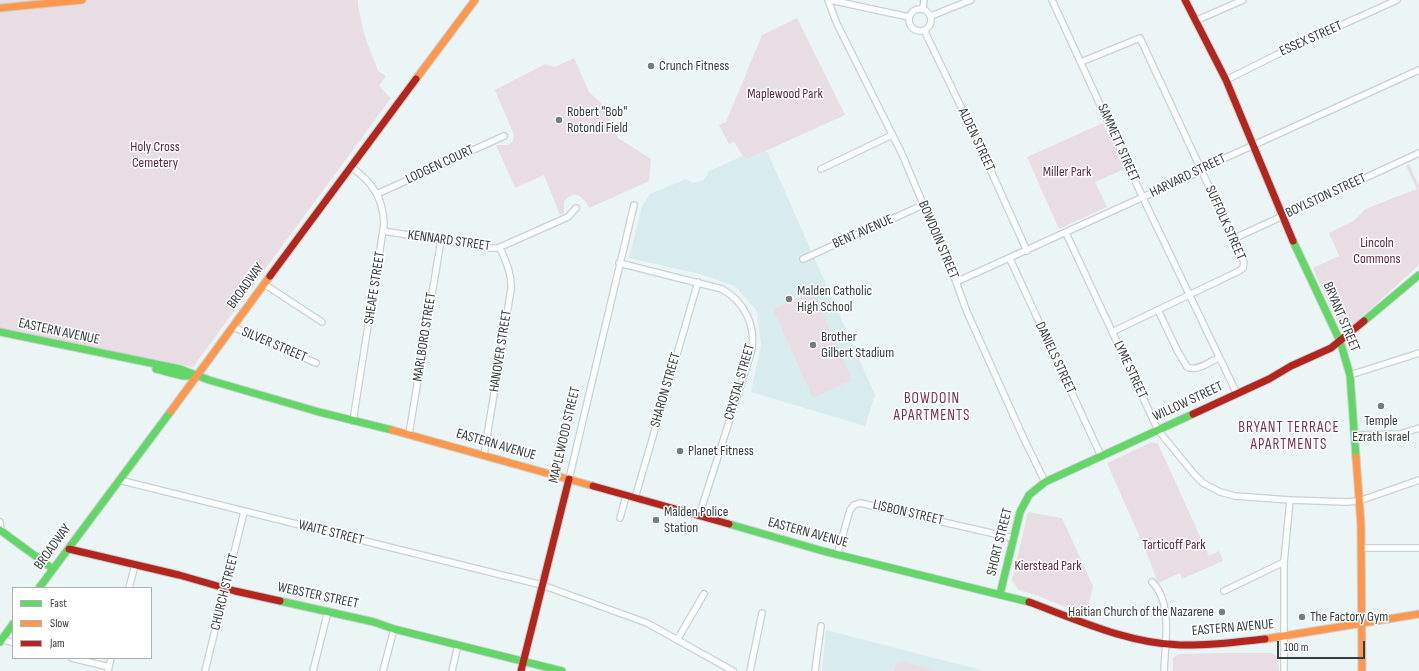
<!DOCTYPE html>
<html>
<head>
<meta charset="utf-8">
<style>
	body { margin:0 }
	#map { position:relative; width:1419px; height:671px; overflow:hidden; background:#ebf5f6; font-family:"Sofia Sans Condensed",sans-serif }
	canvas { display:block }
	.legend { position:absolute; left:12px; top:587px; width:140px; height:72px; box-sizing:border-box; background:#fff; border:1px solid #afb1b1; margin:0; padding:5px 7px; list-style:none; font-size:12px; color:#363d3d }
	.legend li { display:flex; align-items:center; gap:8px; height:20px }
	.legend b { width:20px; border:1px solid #afb1b1 }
	.scale { position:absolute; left:1277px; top:641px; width:88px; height:18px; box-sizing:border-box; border:2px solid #363d3d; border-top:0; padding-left:5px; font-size:12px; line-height:14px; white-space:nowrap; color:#363d3d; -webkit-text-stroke:3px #fff; paint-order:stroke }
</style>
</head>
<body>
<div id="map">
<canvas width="1419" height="671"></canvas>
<ul class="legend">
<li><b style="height:5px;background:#63d668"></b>Fast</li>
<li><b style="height:5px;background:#ff974d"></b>Slow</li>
<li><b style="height:5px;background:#b3261e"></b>Jam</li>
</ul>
<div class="scale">100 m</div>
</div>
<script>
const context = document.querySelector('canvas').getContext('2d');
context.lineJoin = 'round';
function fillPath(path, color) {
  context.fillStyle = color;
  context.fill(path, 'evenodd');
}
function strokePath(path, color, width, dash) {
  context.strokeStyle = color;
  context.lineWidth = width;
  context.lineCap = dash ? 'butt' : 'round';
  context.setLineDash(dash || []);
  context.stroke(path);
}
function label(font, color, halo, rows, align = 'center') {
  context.font = font + ' "Sofia Sans Condensed",sans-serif';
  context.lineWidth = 3;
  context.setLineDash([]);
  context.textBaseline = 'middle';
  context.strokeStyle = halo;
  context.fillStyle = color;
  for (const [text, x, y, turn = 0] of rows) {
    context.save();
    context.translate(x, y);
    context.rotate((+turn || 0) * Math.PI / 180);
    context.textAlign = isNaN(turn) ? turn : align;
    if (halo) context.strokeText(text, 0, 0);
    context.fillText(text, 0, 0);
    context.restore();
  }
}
const built = new Path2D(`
	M767,151L875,395L865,426L751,392L761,345L757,311L735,286L700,274L629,258L642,206L650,194L686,179L693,183L704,180L709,171L743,156L748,159Z
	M826,630L985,671H822Z`);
const green = new Path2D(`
	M0,0H358V5L364,34L378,71L386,76L379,86L391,98L193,367L0,328Z
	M797,18L845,115L748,159L743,156L734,142L729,144L719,125L726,122L762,35Z
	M574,58L589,92L604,106L618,138L651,159L649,181L589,208C584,197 573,188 564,202V213L560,215L544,175L515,188L496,145H508L513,141L514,135L495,90L545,64L555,67Z
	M1103,123L1125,169L1095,182L1107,207L1059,229L1027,157Z
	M1409,164L1419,186V265L1355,323C1348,326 1341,325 1336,319L1313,268L1339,256L1329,233L1355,220L1365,209L1417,189L1406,166Z
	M813,292L852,380L813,398L773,309Z
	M1152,442L1158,444L1209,556L1219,551L1223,561L1182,579L1180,573L1158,583L1146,551L1107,463Z
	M1028,512L1062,518L1093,586L1086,615L1033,594L1019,590L1012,580Z
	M1225,653H1272L1278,657L1279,671H1173V658L1178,654Z
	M902,661L937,671H894L896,664Z`);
const street = new Path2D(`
	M828,0L837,24L902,154L956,282L967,312L1024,439L1045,482
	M830,0L909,17
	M1052,0L1143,198L1237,394
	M909 20a11 11 0 1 1 22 0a11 11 0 1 1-22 0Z
	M923,9L924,0
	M931,16L971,0
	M1195,21L1243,0
	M924,30L977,140L1027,251
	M1081,62L1140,38L1244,262L1243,268L1239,271L1112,332
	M1226,80L1288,49L1397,0
	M351,167C372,182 383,197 384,224L353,421
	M821,169L892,135
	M377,194L504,136
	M383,231L490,248H498L568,217L576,208
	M1066,233L1158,430L1194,474L1203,483L1220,492L1235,496L1290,500L1347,502L1359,501L1419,480
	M1233,239L1419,153
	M803,259L923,205
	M1010,259L1101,456
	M619,263L722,289C745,302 757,327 751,353L699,516
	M956,282L1196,173L1201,169L1419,70
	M264,284L322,322
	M1158,310L1177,350L1187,367C1196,372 1210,362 1218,358
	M233,327L316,363
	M1350,375L1419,353
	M409,434L441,240
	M1355,435L1400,434L1419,428
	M484,455L511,289C512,274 506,262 500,248
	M569,479L634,205
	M119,480L542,585L647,623L733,671
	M635,498L698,282
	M620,518L626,496
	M0,522L1,530
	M1362,548H1419
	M837,555L850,510L854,505L860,503L1013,538
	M1152,582C1173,602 1165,645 1164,671
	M129,588L135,565
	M1224,591L1284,562
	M2,639L13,643
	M677,640L704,594
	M72,658L109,667
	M108,671L111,658
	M205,671L244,512
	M313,671L328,611
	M383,671L394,629
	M452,671L458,645
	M750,671L762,613
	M815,671L821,626
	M1284,671V562L1290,500`);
const fast = new Path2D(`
	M1293,241L1340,341L1350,375L1356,457
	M1364,321L1419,275
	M0,332L180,369L209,380L319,412L392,430
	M156,369L183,376H194
	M729,524L823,551L1029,602
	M0,530L53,569
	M39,588L171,411
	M1000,594L1020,512L1029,495L1045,482L1193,414
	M280,601L374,622L394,629L562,671
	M0,642L13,624`);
const slow = new Path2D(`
	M0,8L82,0
	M416,79L475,0
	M171,411L270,276
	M392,430L593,486
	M1356,457L1361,525L1362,671
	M1265,639L1419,614`);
const jam = new Path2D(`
	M1185,0L1226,80L1293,241
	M270,276L416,79
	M1193,414L1269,379L1291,366L1331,348L1364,321
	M593,486L729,524
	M69,549L179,575L235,591L280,601
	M1029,602C1078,620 1127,643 1180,645C1209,646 1236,642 1265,639
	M521,671L569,479`);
const markers = [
	[651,66,4,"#757d7e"],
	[559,120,4,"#757d7e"],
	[789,299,4,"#757d7e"],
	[813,345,4,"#757d7e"],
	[1381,406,4,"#757d7e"],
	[680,451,4,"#757d7e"],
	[656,520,4,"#757d7e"],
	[1222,612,4,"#757d7e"],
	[1302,617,4,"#757d7e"]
];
const streetNames = [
	["ESSEX STREET",1311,39,-24],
	["ALDEN STREET",976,140,65],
	["SAMMETT STREET",1118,143,66],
	["LODGEN COURT",440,165,-25],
	["HARVARD STREET",1188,176,-26],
	["BOYLSTON STREET",1326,196,-25],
	["SUFFOLK STREET",1225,223,66],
	["BENT AVENUE",863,232,-24],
	["BOWDOIN STREET",938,240,67],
	["KENNARD STREET",449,241,8],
	["BROADWAY",246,286,-54],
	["SHEAFE STREET",375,288,-81],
	["BRYANT STREET",1341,317,67],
	["EASTERN AVENUE",59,332,12],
	["MARLBORO STREET",425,337,-81],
	["SILVER STREET",274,345,23],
	["HANOVER STREET",501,351,-81],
	["DANIELS STREET",1055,358,65],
	["LYME STREET",1130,370,65],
	["CRYSTAL STREET",740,382,-74],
	["SHARON STREET",666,390,-74],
	["WILLOW STREET",1188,402,-25],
	["MAPLEWOOD STREET",565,435,-77],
	["EASTERN AVENUE",496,445,16],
	["LISBON STREET",908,513,13],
	["WAITE STREET",331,533,14],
	["EASTERN AVENUE",808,533,15],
	["SHORT STREET",1000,542,-76],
	["BROADWAY",53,547,-54],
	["CHURCH STREET",225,592,-76],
	["WEBSTER STREET",318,596,12],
	["EASTERN AVENUE",1233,628,-5]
];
const poiNames = [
	["Crunch Fitness",659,66],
	["Robert \"Bob\"",567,112],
	["Rotondi Field",567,128],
	["Malden Catholic",797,291],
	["High School",797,307],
	["Brother",821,337],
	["Gilbert Stadium",821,353],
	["Temple",1381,421,"center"],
	["Ezrath Israel",1381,437,"center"],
	["Planet Fitness",688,451],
	["Malden Police",664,512],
	["Station",664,528],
	["Haitian Church of the Nazarene",1214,612,"right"],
	["The Factory Gym",1310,617]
];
const parkNames = [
	["Maplewood Park",785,94],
	["Holy Cross",155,147],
	["Cemetery",155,163],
	["Miller Park",1067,172],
	["Lincoln",1377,243],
	["Commons",1377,259],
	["Tarticoff Park",1174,545],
	["Kierstead Park",1048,566]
];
const neighbourhoodNames = [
	["BOWDOIN",932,399],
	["APARTMENTS",932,416],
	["BRYANT TERRACE",1289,428],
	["APARTMENTS",1289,445]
];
fillPath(built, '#d8eced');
fillPath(green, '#e8dde2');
strokePath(street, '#c9d1d2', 8);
strokePath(fast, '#c9d1d2', 9);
strokePath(slow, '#c9d1d2', 9);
strokePath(jam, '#c9d1d2', 9);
strokePath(street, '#fcfefe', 5.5);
strokePath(fast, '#63d668', 7);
strokePath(slow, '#ff974d', 7);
strokePath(jam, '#b3261e', 7);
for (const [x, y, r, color] of markers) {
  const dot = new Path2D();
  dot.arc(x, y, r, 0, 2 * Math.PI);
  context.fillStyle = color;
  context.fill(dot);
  strokePath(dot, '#fff', 1.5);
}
label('14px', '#363d3d', '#fff', streetNames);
label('14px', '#363d3d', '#fff', poiNames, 'left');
label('14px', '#5e293d', '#fff', parkNames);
context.letterSpacing = '1px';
label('15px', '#76324c', '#fff', neighbourhoodNames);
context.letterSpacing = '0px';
</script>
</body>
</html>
